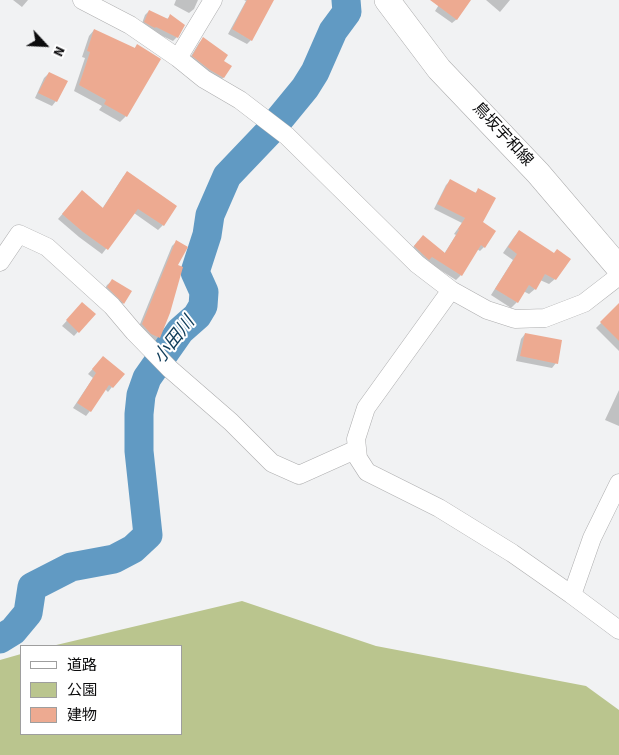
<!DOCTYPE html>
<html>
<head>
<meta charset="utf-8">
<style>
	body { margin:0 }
	#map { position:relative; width:619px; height:755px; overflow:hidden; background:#f1f2f3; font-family:"Source Sans 3","Noto Sans JP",sans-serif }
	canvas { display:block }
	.legend { position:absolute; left:20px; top:645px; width:162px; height:90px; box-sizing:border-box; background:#fff; border:1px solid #9e9e9e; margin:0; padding:6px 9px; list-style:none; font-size:15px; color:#0c0c0d }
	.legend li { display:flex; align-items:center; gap:10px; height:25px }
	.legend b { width:25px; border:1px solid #9e9e9e }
	.north { position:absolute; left:20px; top:20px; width:50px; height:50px; -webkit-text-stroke:4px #fff; paint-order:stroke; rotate:115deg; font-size:14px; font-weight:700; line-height:20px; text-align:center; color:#0c0c0d }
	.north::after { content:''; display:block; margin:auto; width:18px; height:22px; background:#0c0c0d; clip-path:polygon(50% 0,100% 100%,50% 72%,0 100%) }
</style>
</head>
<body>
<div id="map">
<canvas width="619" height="755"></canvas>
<ul class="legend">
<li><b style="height:6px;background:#fff"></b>道路</li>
<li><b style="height:14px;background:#bac58e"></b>公園</li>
<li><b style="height:14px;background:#edaa91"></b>建物</li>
</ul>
<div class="north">N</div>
</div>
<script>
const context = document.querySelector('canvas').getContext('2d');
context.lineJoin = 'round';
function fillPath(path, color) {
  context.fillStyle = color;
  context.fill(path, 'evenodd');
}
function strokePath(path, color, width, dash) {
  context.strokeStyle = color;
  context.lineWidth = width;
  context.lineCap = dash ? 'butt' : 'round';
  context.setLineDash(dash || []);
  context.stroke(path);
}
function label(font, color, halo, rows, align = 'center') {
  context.font = font + ' "Source Sans 3","Noto Sans JP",sans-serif';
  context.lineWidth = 4;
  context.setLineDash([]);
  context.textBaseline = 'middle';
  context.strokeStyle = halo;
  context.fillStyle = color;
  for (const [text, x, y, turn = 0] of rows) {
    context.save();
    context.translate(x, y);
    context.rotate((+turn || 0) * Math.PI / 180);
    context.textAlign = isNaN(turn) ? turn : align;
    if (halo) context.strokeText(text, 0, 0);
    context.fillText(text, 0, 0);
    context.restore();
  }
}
const green = new Path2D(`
	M242,601L376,646L586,686L619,710V755H0V660L21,654V734H181V646H52Z`);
const shadow = new Path2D(`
	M13,0H28L22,7Z
	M176,0H198L194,9L189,13L174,5Z
	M244,0H273L251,40L247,44L228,34L246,1Z
	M442,0H469L457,19L452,23L435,11Z
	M486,0H510L500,12Z
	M149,11L167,19L170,16L184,25L177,37L173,41L141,26L145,15Z
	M94,30L134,49L137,45L126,116L120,122L99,110L102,106L74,91L85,58L82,57L89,36Z
	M203,39L222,61L230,66L223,78L219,82L188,61L199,43Z
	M49,73L56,101L52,106L35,98L44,78Z
	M127,172L175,206L163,225L158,230L134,213L102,254L79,237L58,219L78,196L102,209L123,177Z
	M450,181L475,193L478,190L484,247L480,251L477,249L461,275L456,280L410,251L418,241L444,254L456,235L454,234L462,223L434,209L446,185Z
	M519,231L555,279L549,284L540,280L535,289L529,294L523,291L517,302L511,308L491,295L513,260L503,253L514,237Z
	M176,242V266L159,337L155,342L138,329L172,246Z
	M112,281L130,291L123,303L119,308L103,292L107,285Z
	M82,304L94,314L74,336L62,326Z
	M619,305V351L596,328Z
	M525,334L556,363L552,368L516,361L521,339Z
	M99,362L112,387L108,392L105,389L90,411L86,416L73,408L93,378L88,374Z
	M619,390V426L605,420Z`);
const river = new Path2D(`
	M0,639L13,631L28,613L32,587L71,567L114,559L133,549L148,535L139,451V414L141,395L147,378L180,331L197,316L203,306L204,292L195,272L207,235L210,215L227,176L268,133L305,88L315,72L333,31L347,12L346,0`);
const building = new Path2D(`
	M247,0H274L252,41L232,29Z
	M430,0H471L457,20Z
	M149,10L168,19L170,14L185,25L178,38L156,27L155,28L151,26L144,22Z
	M94,29L135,48L137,44L161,59L127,117L104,104L106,100L79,85L90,52L87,51Z
	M203,37L228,55L224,61L232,66L224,78L210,70L192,56Z
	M49,72L68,81L57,102L38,93Z
	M127,171L177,206L164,226L138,209L108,250L83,232L62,214L82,190L103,208Z
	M450,179L476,193L478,188L496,198L483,222L496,231L485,248L481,245L462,276L432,257L429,260L414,246L423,235L445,253L459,230L458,229L465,218L437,204Z
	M519,230L554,253L557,249L571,259L556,280L545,274L536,290L529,285L518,303L495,289L517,254L508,247Z
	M176,240L188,247L178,265L183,267L170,313L160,338L151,334L142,324Z
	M112,279L132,291L124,304L107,287Z
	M82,302L96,314L79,333L66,320Z
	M619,303V341L600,322Z
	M525,333L562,340L558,364L520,356Z
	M103,356L125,374L113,388L109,385L91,412L77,403L96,373L92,369Z`);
const minor = new Path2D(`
	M82,0L130,25L178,58L204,79L240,100L287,136L417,264L451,290L487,310L515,319L545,318L584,303L619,276
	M178,58L213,0
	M0,262L19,234L47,247L112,306L134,332L170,369L231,422L272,463L299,475L357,449
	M451,290L366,408L356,439L358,458L367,472L439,508L512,553L572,595L619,630
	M572,595L592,538L619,483`);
const secondary = new Path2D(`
	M387,0L439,69L538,173L619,268`);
const streetNames = [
	["鳥坂宇和線",502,135,47]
];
const waterNames = [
	["小田川",175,341,-52]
];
fillPath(green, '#bac58e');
fillPath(shadow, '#0003');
strokePath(river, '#619ac3', 29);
fillPath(building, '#edaa91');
strokePath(minor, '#adadae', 19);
strokePath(secondary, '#adadae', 26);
strokePath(minor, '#fff', 18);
strokePath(secondary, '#fff', 25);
label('16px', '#0c0c0d', '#fff', streetNames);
label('italic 18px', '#0e3b58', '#fff', waterNames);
</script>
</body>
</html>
